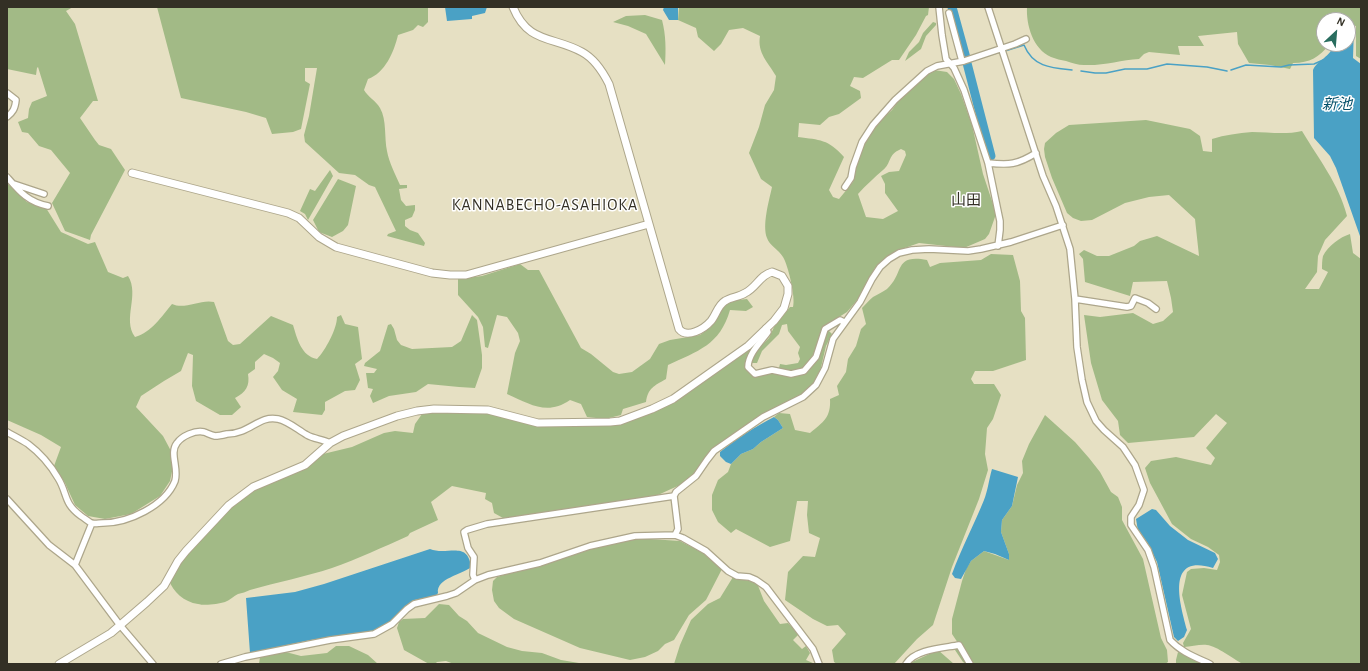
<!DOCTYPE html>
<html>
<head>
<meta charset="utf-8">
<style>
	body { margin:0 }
	#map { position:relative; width:1368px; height:671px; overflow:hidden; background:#e6e0c3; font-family:"Alegreya Sans",sans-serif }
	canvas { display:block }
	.frame { position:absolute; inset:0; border:8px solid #333025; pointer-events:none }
	.north { position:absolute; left:1316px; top:12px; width:40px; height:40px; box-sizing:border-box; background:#fff; border:1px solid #adaca8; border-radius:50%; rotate:26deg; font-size:11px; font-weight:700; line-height:16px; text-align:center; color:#333025 }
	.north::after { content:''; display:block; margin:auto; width:14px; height:18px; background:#296d5f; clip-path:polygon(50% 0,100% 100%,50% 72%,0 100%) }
</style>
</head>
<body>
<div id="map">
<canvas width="1368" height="671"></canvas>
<div class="frame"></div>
<div class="north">N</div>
</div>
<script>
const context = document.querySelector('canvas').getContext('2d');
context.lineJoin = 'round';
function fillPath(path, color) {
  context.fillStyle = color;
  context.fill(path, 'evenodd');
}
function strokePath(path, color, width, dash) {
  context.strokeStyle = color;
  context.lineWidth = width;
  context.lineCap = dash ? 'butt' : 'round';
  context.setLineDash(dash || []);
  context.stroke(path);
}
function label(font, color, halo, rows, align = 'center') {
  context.font = font + ' "Alegreya Sans","Noto Sans JP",sans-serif';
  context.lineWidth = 3;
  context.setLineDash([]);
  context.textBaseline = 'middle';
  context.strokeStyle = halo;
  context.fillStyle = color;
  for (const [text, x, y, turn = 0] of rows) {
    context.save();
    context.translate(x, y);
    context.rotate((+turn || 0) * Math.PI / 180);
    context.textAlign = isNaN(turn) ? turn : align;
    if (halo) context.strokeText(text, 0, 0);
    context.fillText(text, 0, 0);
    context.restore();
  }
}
const green = new Path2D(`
	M7,7H73L66,11L75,24L98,101H93L80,118L95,140L99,145L111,149L125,170L91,235L90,240L65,231L52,203L70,173L51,150L39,146L28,133L22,132L18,122L28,118L29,109L32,102L47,96L38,67L37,68L36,75L7,69Z
	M157,7H428V22L423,27L418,25L413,30L398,35C394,52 385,73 368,79L364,90C368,97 376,101 380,108C387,120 384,138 387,151C389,162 395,174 400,185H407V188L399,189L401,200L406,206L415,205V210L412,217L405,220V226L410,230L418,233L425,243L424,246L387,236L388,234L396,231L375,187L369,185L355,175L339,173L305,142L304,135L309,116L317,68H305V81L310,84L301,129L293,132L272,134L266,118L246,112L181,98Z
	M679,7H929L928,15L926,16L916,35L899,60H892L863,78L854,77L850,86L860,91L861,98L839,114L829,117L820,125L799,123L798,137C820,140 828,139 844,157L829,190L833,197L839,199L853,182L856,165L862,143L873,127L892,110L899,100L923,77L934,70L947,72L954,79L961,94L972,125L983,174L995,210V217L989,234L985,239L964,248L919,243L896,251L883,260L875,268L858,299L847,312L823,327C817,342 813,371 791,371C787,371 783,369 779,368L780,364L786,365L798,363L800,359L798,353L800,347L788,331L787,324L782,325L779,334L762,351L757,363H752V358L757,350L769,338L774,327L790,307H793C796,298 788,265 783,257C779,250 769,245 767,238C762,225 769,201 772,187L761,179L749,153L759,127L765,105L774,90L776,76C768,62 757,53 760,36L743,28L729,30L721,44L714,51L698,37L696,28L678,20ZM901,149L905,151L906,155L899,171L889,172L881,176L885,184V193L898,211L883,219L866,217L858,194C866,185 874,178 883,170C892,163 887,155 901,149Z
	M1027,7H1361V59L1356,56V26L1348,25V20H1324V44H1330C1319,57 1310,63 1293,63L1290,69L1270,65L1249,63L1238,44L1237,32L1198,36L1204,46H1178L1180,55L1149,52L1144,54L1139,59C1121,60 1103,66 1084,65C1078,65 1072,63 1066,61C1061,60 1056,59 1051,57C1033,49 1026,25 1027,7Z
	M645,15L662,20C666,35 666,50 665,65L646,34L628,26L613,22L626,16Z
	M933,22L936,23V25L926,36L921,49L905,61L909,52L919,42L923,33Z
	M1146,120L1190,129L1200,136L1203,151L1212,152V139C1225,135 1238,133 1252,132C1268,132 1285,135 1302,131C1318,158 1339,184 1347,216L1325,240L1318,256L1317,272L1305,289H1319L1328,272L1322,269C1322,265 1322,260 1323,256C1328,246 1340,237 1350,234L1353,253L1361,259V664H1243C1233,659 1217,646 1207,645C1200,644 1191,647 1184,647L1183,643L1191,629L1182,595L1187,572L1191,569L1204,568L1217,570L1220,562L1219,555L1208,547L1191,539L1172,524L1150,483L1145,468L1151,461L1176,457L1211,465L1215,458L1206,448L1227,423L1216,414L1194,437L1128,443L1120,435L1118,421L1102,400L1091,363L1084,315L1100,317L1133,313L1153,324L1163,321L1173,312L1171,298L1167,281L1133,282L1130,296L1085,282L1083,259L1079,254L1084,250L1097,256H1109L1134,246L1140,241L1157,236L1199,256L1195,219L1169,195L1149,197L1125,203L1092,220L1081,221L1073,218L1067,213L1052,178L1045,157L1044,149L1045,143L1056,133L1069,125Z
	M330,170L333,176L308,220L305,214L300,211L310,189L315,191Z
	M338,179L356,186L348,225L343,231L332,237L319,232L313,220Z
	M7,183L27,202L46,208L61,232L88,244L95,242L108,272L123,278L128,276C140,295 122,319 135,337C152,332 161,317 172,304C185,310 200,299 214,302L228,341L233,345L240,344L271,316L293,325C297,338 301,356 317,359C325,351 337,329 337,317L341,315L345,324L358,327L362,359L355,364L360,380L355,390L345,391L325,402V410L322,415L293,412L297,399L282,390L273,377L278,371L280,363L273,358L264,354L255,362V369L248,374C250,386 246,392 235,398L241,407L232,415H220L196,401L192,386L193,355L188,353L181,371L164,381L141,396L136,407L163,436L171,451L174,462L170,481L160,496L131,514L105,519L88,516L75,505L65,483L54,466L61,447L41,435L7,420Z
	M991,254L1013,255L1020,281L1021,311L1025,318L1026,360L993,371H975L971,379L974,384H994L1001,395L993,419L987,428L985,454L988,470L979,499L952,567L933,625L917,639L894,664H837L834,662L832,650L846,634L838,625L827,626L813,619L785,600L788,572L803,556L815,557L820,538L809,533L807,515L808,501H797L790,541L770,547L736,529L731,533L718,522L712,510V495L718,480L728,472L731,464L741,454L753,449L761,442L783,428L778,420L774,417L779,413L790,414L795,430L810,433C823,422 831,418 830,399L839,395L837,386L846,372L848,359L856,346L861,329L866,324L862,308C866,304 869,300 873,297C878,294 883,292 887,289C905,273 893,254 927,260L930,267L940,263L981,260Z
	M520,264L528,270H539L581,348L591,354L613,372L619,374L632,372L650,359L659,344L670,340L700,335L711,327L717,311L728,301L747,299L753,307L746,311L730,310C720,345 698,351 668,365L666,379C654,386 648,388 646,402L623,409L621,415L605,419L587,417L581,404L570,400C547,416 530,404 507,394L515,353L520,341L518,333L507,317L497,315L488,348L485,347L483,327L478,317L458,295V279L482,276Z
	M472,315L477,320L482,355V368L475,388L459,387L428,384L416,392L389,396L373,403L370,396L373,389L368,388L366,373H374L377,369L364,366L365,363L380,351L388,325L391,324L394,329L397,340L401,345L412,349L452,347L461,341Z
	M828,330L832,334L826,346L819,376L807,392L714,448L693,475L685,483L671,489L658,495L573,510L503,518L494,513L492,503L485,499L486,493L452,486L431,502L438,520L410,533L408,536C383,547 358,559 332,568C305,577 277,582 250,590C246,592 242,593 238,594C234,596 230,600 225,602C218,604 205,606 198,604C184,602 173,592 169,580L187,551L229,508L257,489L323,454L352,447L384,433L395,431L413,433L415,424L422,414L446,411H488L537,424L610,423L647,413L748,349H751C748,356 744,363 747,371C755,376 763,371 771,372C774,372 777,374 781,374C793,374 813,368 819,357C824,348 821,337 828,330Z
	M1045,415L1075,442L1089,458L1100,472L1111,492L1118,497L1122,507V520L1143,559L1161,638L1167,650L1168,662L1165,664H966L963,662L955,650L958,643L952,634V619L962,581L966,569L971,561L984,551L1009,560V554L1001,532L1002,520L1012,506L1017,485L1023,473L1022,461L1029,444Z
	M635,538L680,541L703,553L722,569L706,600L689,615L674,640L665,644L658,651L645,657L630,660L580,648L514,619L499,608L494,601L492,590L493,581L497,577L592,548Z
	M733,577L757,583L764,601L780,624L788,623L799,634L793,640L802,649L806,646L810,653L806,660L815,664H674L680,645L691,620L708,604L720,598Z
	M439,604L449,605L459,616L467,621L478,633L507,647L522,651L542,653L561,660L585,664H454L446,661L437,662L435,664H429L404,650L397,628L399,622L403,619L425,618Z
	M336,646H349L368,655L378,664H259L260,657L282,651L301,656L327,653Z
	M938,650L954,664H910V663Z
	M1178,652L1206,664H1176V660Z`);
const water = new Path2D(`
	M445,7H487L485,13L472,16V19L447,21Z
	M664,7H678V20H669L663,10Z
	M1348,27H1354L1353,58L1361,64V239L1336,168L1330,156L1314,138L1313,70C1318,59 1330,58 1334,44H1348Z
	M774,417L778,420L783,428L761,442L753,449L741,454L731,464L726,462L720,456V452C737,438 755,427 774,417Z
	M992,469L1018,477L1012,506L1002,520L1001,532L1009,554V560L995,554L984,551L971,561L961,579L955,578L952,574C961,549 974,525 984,500C988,490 989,479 992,469Z
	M1152,509L1156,510L1170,526L1188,540L1215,553L1218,559L1213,568C1165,553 1180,604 1187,630L1184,637L1178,641L1174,637L1157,562L1147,542L1138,531L1136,519Z
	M430,549C447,556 468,540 471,567C462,575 436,578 438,593L436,596L415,600L401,611L392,621L375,631L311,640L250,653L246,598L295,592L324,584Z`);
const stream = new Path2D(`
	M1005,51L1024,45C1033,67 1051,68 1072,70
	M977,59L1000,52
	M1231,70L1246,65L1281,67L1289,65L1314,64L1323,60
	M1081,71L1095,73H1106L1125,69H1147L1167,64L1207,67L1227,71`);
const river = new Path2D(`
	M952,7L966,58
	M967,63L991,156`);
const minor = new Path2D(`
	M939,7L942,35L946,59L954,68L964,90L988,163L1000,221V230L998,246
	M988,7L1043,176L1056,206L1070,249L1075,299L1077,347L1082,380L1087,402L1096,421L1104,430L1123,447L1135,465L1144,490L1139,505L1131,517V525L1148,550L1154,567L1170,640C1181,652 1195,657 1210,664
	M949,13L962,61
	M7,93L16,100C15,109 13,112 7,117
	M988,163C1009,165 1017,165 1036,153
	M7,177C20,192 28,202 48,206
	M14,184L44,194
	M845,187L851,178L853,167L862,142L873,125L895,100L927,71L937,66L964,61L1015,44L1026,39
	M1075,299L1127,307L1131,306L1135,298L1148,303L1156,309
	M766,328L768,332C761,342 748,354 748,367L755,374L772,370L791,374L804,371L816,357L825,329L840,320L844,322
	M7,432C14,436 22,440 28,444C40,453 51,466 58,478C68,494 63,503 81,516C84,518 88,521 91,523C94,524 99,523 103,523C128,523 165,506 175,481C179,468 169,453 177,443C182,436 195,430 204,432C207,433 211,435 215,436C219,436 223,435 227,434C232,434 237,433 242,431C255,426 263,416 278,419C288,421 298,430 307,435C314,439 322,439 330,443
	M7,499L49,545L75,565L119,624L153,664
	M675,535L678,529L674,496L676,492L696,476L707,460L714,451L763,417L803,397L816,385L825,368L833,339L860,302L872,279L880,267L889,259L899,253L912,250L929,249L968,251L981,249L1011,242L1063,225
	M75,565L92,523
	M475,580L473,575L474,557L468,548L464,532L467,530L487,524L674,496
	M221,664L245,657L330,640L374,634L392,624L407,609L414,604L447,596L456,593L475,580L488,575L540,563L590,546L635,536L675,535L683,538L706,551L728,571L737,576L749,577L756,580L766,587L813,649L819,664
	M906,664C915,649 944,648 959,645L970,664`);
const tertiary = new Path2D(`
	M132,173L288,213L299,218L319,237L336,247L432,273L450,275H466L649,224
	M59,664L111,633L147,602L164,586L178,561L186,551L229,505L253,487L305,465L330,443L343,436L397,416L417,411L434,409L488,410L538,423L610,422L620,421L652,409L673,399L748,346L774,321L784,308L788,294V286L782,276L772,272C760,275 756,288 745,293C739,297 731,297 725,301C718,305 716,315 711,321C704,329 687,339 679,329L609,84C603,72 595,59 582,52C553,36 528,44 513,7`);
const waterNames = [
	["新池",1337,104]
];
const neighbourhoodNames = [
	["山田",966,200]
];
const quarterNames = [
	["KANNABECHO-ASAHIOKA",545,205]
];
fillPath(green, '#a2ba86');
fillPath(water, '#4aa1c5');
strokePath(stream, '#4aa1c5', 1.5);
strokePath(river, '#4aa1c5', 9);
strokePath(minor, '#ada68b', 8);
strokePath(tertiary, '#ada68b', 9);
strokePath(minor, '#fff', 5.5);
strokePath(tertiary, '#fff', 7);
label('italic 15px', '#06516a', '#fff', waterNames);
label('15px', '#333025', '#fff', neighbourhoodNames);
context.letterSpacing = '1px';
label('16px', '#333025', '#fff', quarterNames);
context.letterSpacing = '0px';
</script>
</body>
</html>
